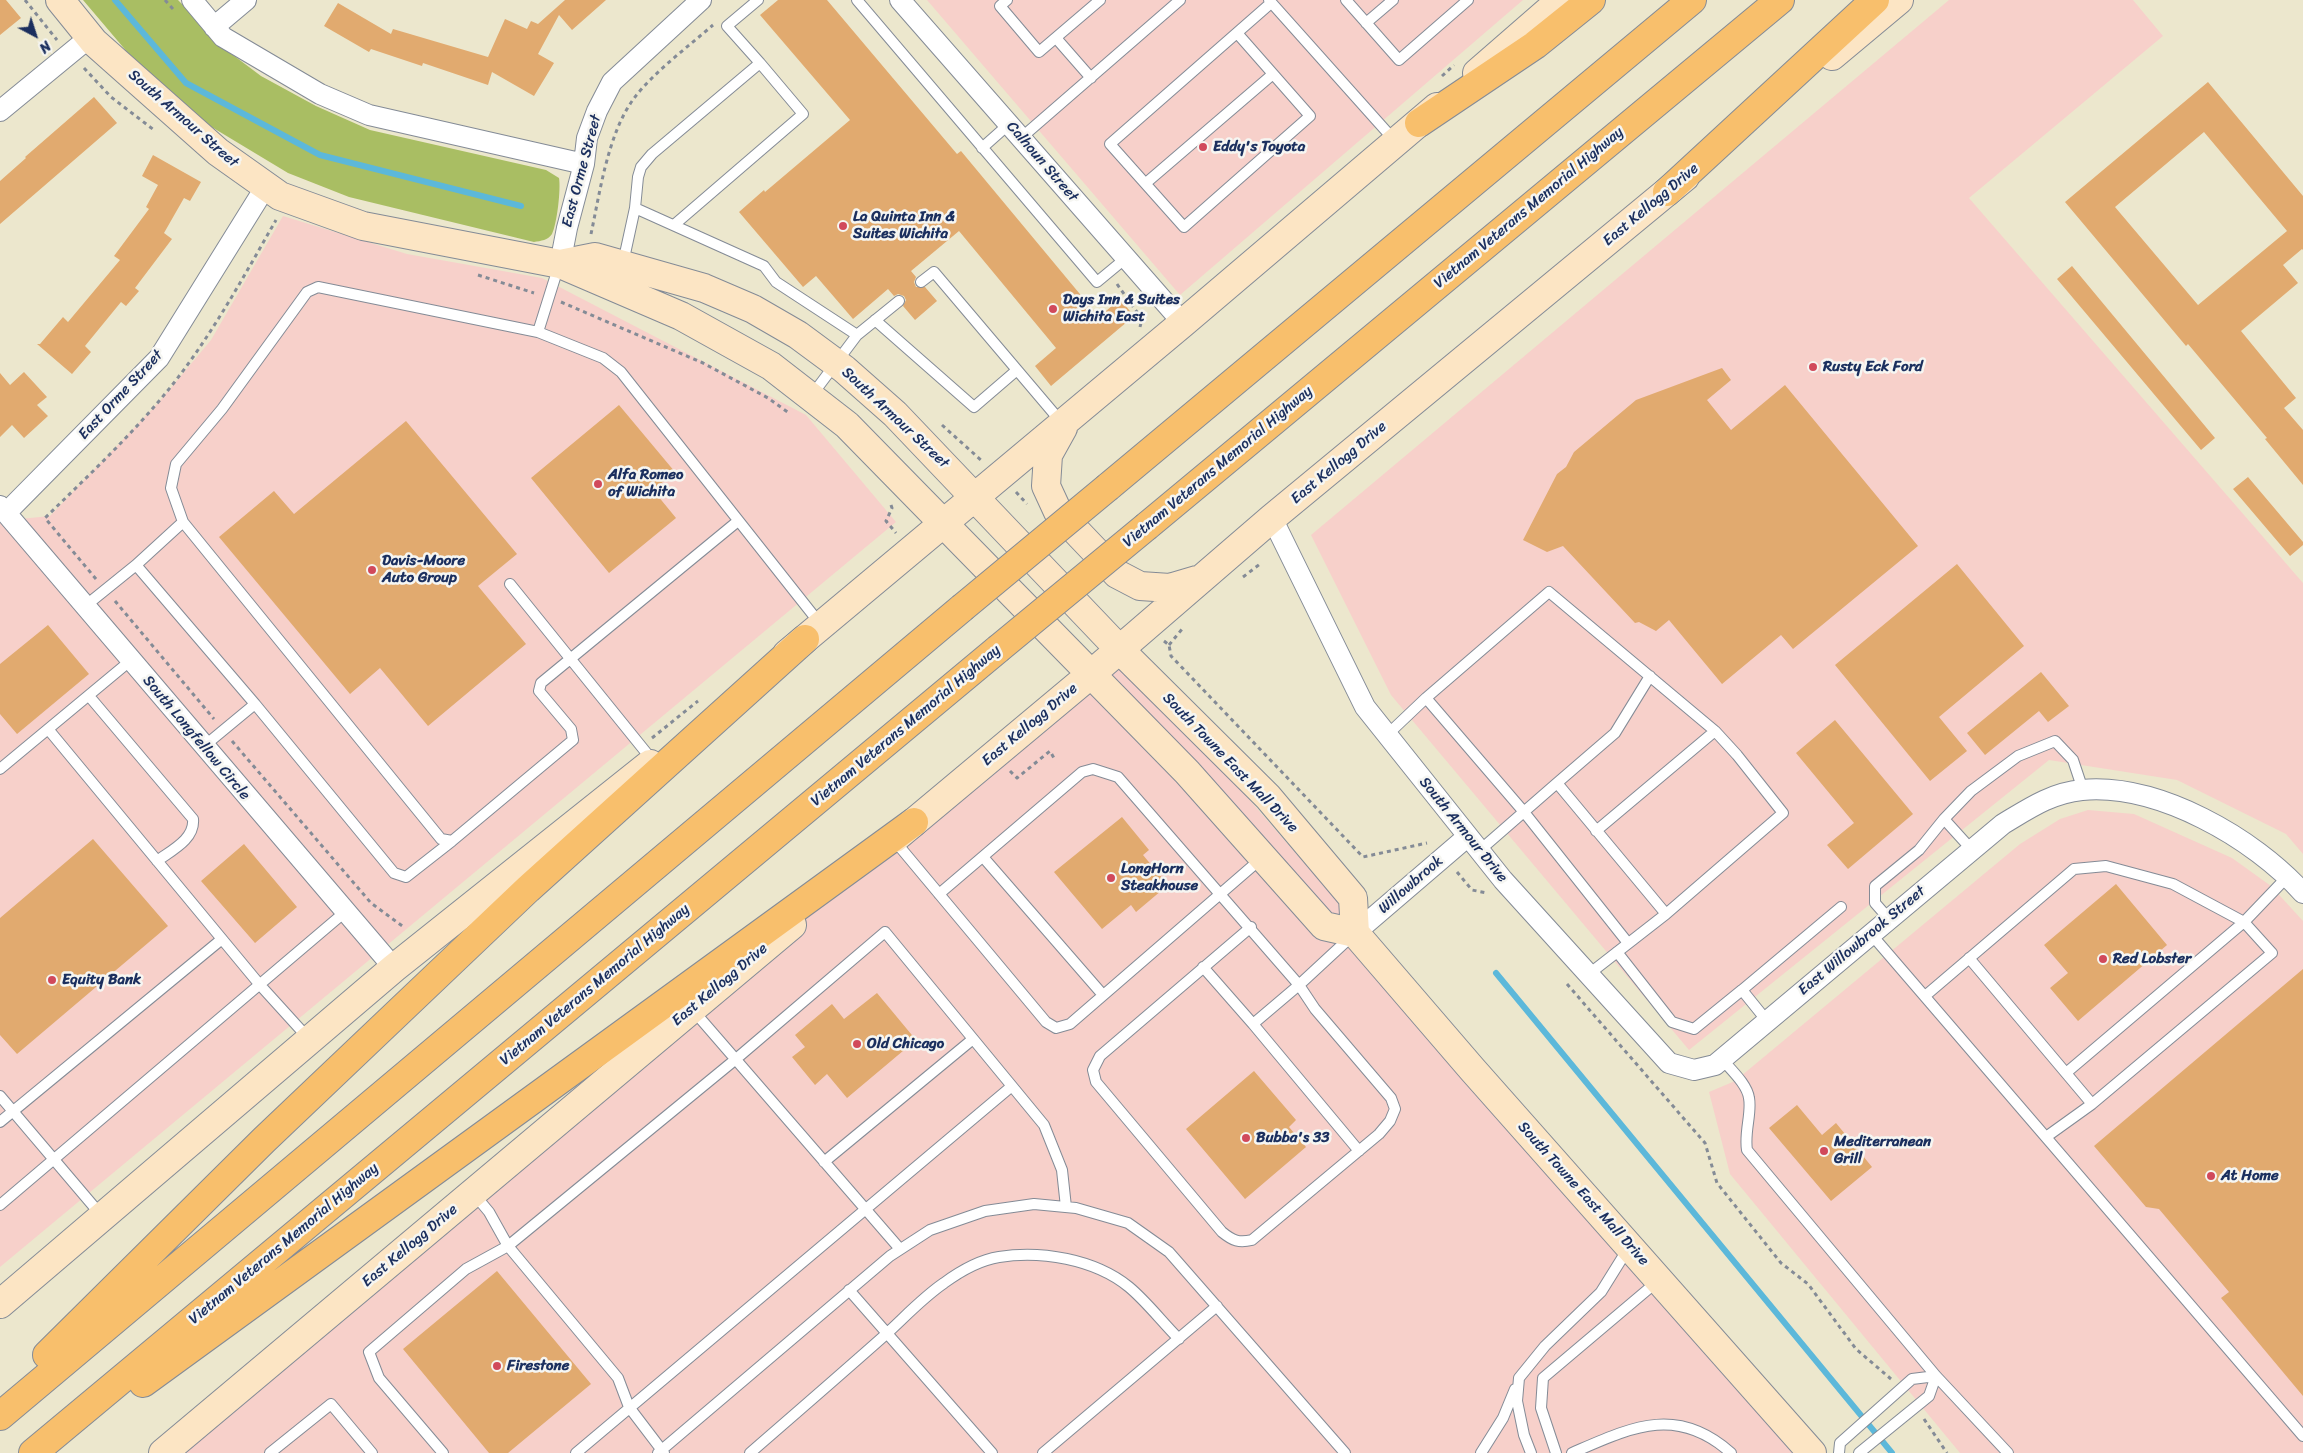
<!DOCTYPE html>
<html>
<head>
<meta charset="utf-8">
<style>
	body { margin:0 }
	#map { position:relative; width:2303px; height:1453px; overflow:hidden; background:#ece7cd; font-family:Sriracha,sans-serif }
	canvas { display:block }
	.north { position:absolute; left:10px; top:10px; width:50px; height:50px; -webkit-text-stroke:4px #f6f6f2; paint-order:stroke; rotate:140deg; font-size:14px; font-weight:700; line-height:20px; text-align:center; color:#1b2f5e }
	.north::after { content:''; display:block; margin:auto; width:18px; height:22px; background:#1b2f5e; clip-path:polygon(50% 0,100% 100%,50% 72%,0 100%) }
</style>
</head>
<body>
<div id="map">
<canvas width="2303" height="1453"></canvas>
<div class="north">N</div>
</div>
<script>
const context = document.querySelector('canvas').getContext('2d');
context.lineJoin = 'round';
function fillPath(path, color) {
  context.fillStyle = color;
  context.fill(path, 'evenodd');
}
function strokePath(path, color, width, dash) {
  context.strokeStyle = color;
  context.lineWidth = width;
  context.lineCap = dash ? 'butt' : 'round';
  context.setLineDash(dash || []);
  context.stroke(path);
}
function label(font, color, halo, rows, align = 'center') {
  context.font = font + ' Sriracha,sans-serif';
  context.lineWidth = 5;
  context.setLineDash([]);
  context.textBaseline = 'middle';
  context.strokeStyle = halo;
  context.fillStyle = color;
  for (const [text, x, y, turn = 0] of rows) {
    context.save();
    context.translate(x, y);
    context.rotate((+turn || 0) * Math.PI / 180);
    context.textAlign = isNaN(turn) ? turn : align;
    if (halo) context.strokeText(text, 0, 0);
    context.fillText(text, 0, 0);
    context.restore();
  }
}
const built = new Path2D(`
	M927,0H1523L1180,295Z
	M1949,0H2133L2163,36L1969,198L2303,583V854L2286,834L2177,780L2049,760L1689,1050L1391,695L1311,535Z
	M283,216L407,254L542,278L806,415L896,522L0,1267V521L50,516L159,402L211,340Z
	M1120,650L1814,1453H163Z
	M2088,810L2134,814L2232,858L2271,886L2303,921V1453H1960L1730,1174L1709,1092L1735,1081L2020,844L2060,819Z`);
const green = new Path2D(`
	M83,0H178L225,49L261,76L316,106L370,130L546,170L559,178C561,189 557,224 552,234C548,240 541,241 534,242L349,197L288,173L210,126L155,80L128,53Z`);
const stream = new Path2D(`
	M115,0L186,83L320,155L521,206
	M1496,973L1892,1453`);
const building = new Path2D(`
	M0,0H6L21,18L0,35Z
	M565,0H606L572,30L559,15L538,54L554,63L534,96L492,72L488,85L423,63L422,66L371,49L369,52L324,26L338,3L391,34L393,29L488,57L505,19L527,29L531,21L538,24Z
	M778,0H827L957,154L961,151L1099,317L1120,299L1134,316L1051,386L1035,366L1056,348L959,231L911,271L916,277L914,282L916,287H925L937,301L915,320L903,306L906,300L904,296L898,294L894,296L888,289L853,319L816,276L803,287L739,212L764,190L765,192L850,120L760,15Z
	M2208,82L2303,196V250L2302,249L2283,265L2298,283L2241,331L2296,398L2284,408L2303,430V485L2265,439L2267,438L2188,344L2186,346L2065,202ZM2204,132L2287,231L2198,305L2115,207Z
	M94,97L117,123L0,224V181L26,158L25,157Z
	M153,155L201,182L190,201L184,198L164,233L172,239L135,288L139,291L126,306L121,302L85,346L91,352L72,374L37,344H40L63,317L68,322L120,260L114,256L149,209L146,207L158,185L142,176Z
	M2072,266L2215,438L2201,450L2057,279Z
	M1722,368L1731,380L1707,400L1731,430L1785,385L1918,546L1793,649L1781,635L1722,684L1669,620L1656,631L1639,622L1635,623L1563,546L1547,552L1523,540L1557,474L1566,467L1574,452L1636,400Z
	M24,372L47,397L37,405L48,416L24,438L12,425L0,437V373L10,385Z
	M619,405L675,472L653,490L676,518L609,573L531,478Z
	M406,421L517,554L478,586L526,644L428,726L380,668L350,694L219,537L274,491L294,514Z
	M2248,477L2303,542V545L2290,556L2233,489Z
	M1957,564L2024,646L1939,717L1967,751L1930,781L1835,665Z
	M48,625L89,674L17,734L0,714V664Z
	M2041,672L2069,706L2048,722L2039,711L1985,755L1967,733Z
	M1835,720L1913,814L1848,869L1827,845L1854,823L1796,753Z
	M1122,817L1149,850L1143,855L1168,885L1136,912L1131,905L1102,929L1054,872Z
	M93,839L168,926L17,1054L0,1035V918Z
	M244,844L297,907L255,943L201,881Z
	M2116,884L2167,945L2078,1021L2050,988L2068,973L2044,945Z
	M2303,969V1396L2221,1298L2229,1292L2159,1209L2146,1207L2094,1146Z
	M877,993L916,1040L847,1098L827,1074L815,1085L792,1057L805,1047L795,1035L832,1004L844,1019Z
	M1254,1071L1296,1120L1289,1127L1306,1147L1245,1199L1186,1129Z
	M1797,1105L1822,1135L1836,1123L1872,1167L1831,1201L1769,1128Z
	M497,1271L591,1384L508,1453H489L403,1349Z`);
const path = new Path2D(`
	M25,0L57,40
	M165,0L173,9
	M84,68L111,97L154,130
	M1442,76L1454,65
	M591,234C600,192 608,132 635,97C654,72 689,46 713,25
	M478,275L534,293
	M1117,284L1142,319L1140,327
	M561,302L703,363L768,398L789,413
	M942,425L982,461
	M1016,492L1027,504
	M891,505L892,508L886,521L896,533
	M1243,577L1260,564
	M96,579L45,518C89,475 135,432 173,384C213,333 244,276 276,220
	M115,601L214,719
	M1164,641L1169,645L1171,656L1363,857L1427,843
	M1169,645L1183,628
	M652,738L698,701
	M232,741L371,903L405,928
	M1010,771L1017,778L1050,751L1055,760
	M1457,872L1472,890L1487,893
	M1567,984L1705,1143L1717,1183L1781,1263L1808,1284L1856,1349L1891,1379
	M1924,1419L1947,1453`);
const lane = new Path2D(`
	M758,0L727,26L760,63
	M857,0L1097,282L1126,258
	M1007,0L1000,6L1039,52L1100,0
	M1269,0L1395,141
	M1346,0L1399,60L1468,0
	M1366,23L1393,0
	M1237,33L1310,116L1184,227L1110,144L1271,3
	M1056,38L1091,78
	M1021,138L1180,0
	M982,148L1009,124
	M1146,183L1273,74
	M635,208L764,266L776,282L857,335
	M623,263L635,208L638,177L641,167L652,154L760,63L803,114L674,225
	M559,265L538,332L603,358L621,372L821,625
	M921,282L934,272L1062,423
	M875,320L974,407L1017,370
	M538,332L318,287L307,292L222,409L176,464L171,488L183,522L441,839L452,841L573,740L571,729L539,691L541,683L738,521
	M812,395L857,335L899,301
	M136,565L183,522
	M510,584L653,761
	M84,607L136,565L255,704L203,747
	M89,696L193,819C195,839 172,850 157,861
	M1426,698L1549,592L1715,731L1596,831
	M255,704L394,873L406,877L452,841
	M48,729L260,985L309,1039
	M1387,735L1426,698L1524,812L1628,943
	M0,769L130,661
	M1557,783L1615,733L1650,676
	M1944,819L1972,850
	M894,840L1046,1022L1056,1028L1070,1024L1263,857
	M1479,851L1557,783L1666,914
	M983,857L1103,995
	M939,894L1082,772L1093,769L1118,777L1299,985L1353,935
	M1889,919L1875,903V886L1919,850L1944,819L1971,791L2018,756L2055,741L2073,760L2083,790
	M1871,934L2303,1436
	M1617,952L1672,1022L1694,1029L1742,990
	M1969,958L2092,1104
	M1203,967L1253,1024L1299,985L1315,1009L1391,1098L1395,1109L1390,1121L1379,1134L1252,1240C1239,1243 1233,1241 1222,1232L1096,1082L1093,1070L1100,1056L1251,927
	M1589,974L1666,914L1783,813L1737,755L1715,731
	M1925,996L2074,869L2106,866L2173,884L2244,922L2066,1073
	M692,1009L900,1249
	M1767,1021L1742,990L1841,907
	M1253,1024L1359,1151
	M1722,1059C1731,1070 1747,1084 1749,1098C1752,1113 1744,1132 1747,1150L1936,1376L2008,1453
	M0,1096L101,1215
	M0,1122L222,939
	M2046,1137L2092,1104L2272,953L2244,922L2288,876
	M824,1162L973,1039
	M474,1194L489,1212L508,1246L618,1378L629,1407L664,1453
	M0,1205L345,912
	M849,1290L992,1453
	M270,1453L331,1404L372,1453
	M443,1453L379,1378L369,1352L466,1269L508,1246L736,1059L885,932L1044,1125L1062,1170L1066,1207
	M576,1453L1012,1086
	M658,1453L890,1256L930,1230L985,1211L1034,1204L1076,1208L1128,1223L1169,1252L1345,1453
	M750,1453C795,1414 840,1375 884,1336C904,1318 922,1298 944,1283C959,1272 980,1260 999,1257C1040,1250 1095,1259 1129,1287C1147,1302 1162,1322 1179,1339
	M1043,1453L1217,1306
	M1481,1453L1503,1418L1515,1389
	M1531,1453L1524,1435L1517,1401L1519,1378L1545,1346L1601,1292L1629,1247
	M1556,1453L1541,1408L1543,1378L1659,1280
	M1572,1453C1630,1428 1676,1404 1731,1453
	M1839,1453L1840,1443L1912,1379L1936,1376L1929,1396L1859,1453`);
const street = new Path2D(`
	M192,0L223,37L320,94L369,115L584,164
	M900,0L1183,323
	M214,27L246,0
	M0,111L90,37
	M560,264L567,228L584,164L587,138L597,111L612,82L701,0
	M0,506L394,968
	M6,513L159,358L266,186
	M1272,518L1365,707L1503,880L1669,1063L1694,1070L1715,1065L2003,824C2028,809 2051,793 2082,790C2158,783 2254,838 2303,893
	M1355,933L1467,837`);
const secondary = new Path2D(`
	M60,0L94,42L218,152L280,196L363,226L560,264L681,316L771,366L847,425L1187,772L1324,926L1355,933L1472,1069L1812,1453
	M1832,56L1899,0
	M1477,73L1561,0
	M560,264L595,257L704,288L753,309L798,335L844,369L895,414L1120,650L1268,797L1353,898L1355,933
	M1063,428L1048,455L1046,486L1058,512L1117,574L1140,586L1170,588L1197,580
	M787,654L1183,323L1437,107
	M895,838L1090,675L1272,518L1685,177
	M0,1304L394,968L650,764
	M163,1453L792,925`);
const highway = new Path2D(`
	M1419,123L1535,45L1591,0
	M1667,192L1875,0
	M1108,487L1692,0
	M1147,526L1780,0
	M47,1355L264,1140L528,889L805,639
	M143,1383L914,822
	M0,1416L962,608
	M33,1453L998,649`);
const highwayBridge = new Path2D(`
	M962,608L1108,487
	M998,649L1147,526`);
const markers = [
	[1203,147,5,"#d1495b"],
	[843,226,5,"#d1495b"],
	[1053,309,5,"#d1495b"],
	[1813,367,5,"#d1495b"],
	[598,484,5,"#d1495b"],
	[372,570,5,"#d1495b"],
	[1111,878,5,"#d1495b"],
	[2103,959,5,"#d1495b"],
	[52,980,5,"#d1495b"],
	[857,1044,5,"#d1495b"],
	[1246,1138,5,"#d1495b"],
	[1824,1151,5,"#d1495b"],
	[2211,1176,5,"#d1495b"],
	[497,1366,5,"#d1495b"]
];
const streetNames = [
	["South Armour Street",183,119,41],
	["Calhoun Street",1042,162,49],
	["East Orme Street",582,171,-75],
	["East Kellogg Drive",1651,205,-40],
	["Vietnam Veterans Memorial Highway",1529,208,-40],
	["East Orme Street",121,395,-47],
	["South Armour Street",895,418,43],
	["East Kellogg Drive",1339,463,-40],
	["Vietnam Veterans Memorial Highway",1218,467,-40],
	["East Kellogg Drive",1030,725,-40],
	["Vietnam Veterans Memorial Highway",906,726,-40],
	["South Longfellow Circle",196,738,50],
	["South Towne East Mall Drive",1230,763,46],
	["South Armour Drive",1463,830,51],
	["Willowbrook",1411,885,-41],
	["East Willowbrook Street",1862,941,-40],
	["Vietnam Veterans Memorial Highway",595,985,-40],
	["East Kellogg Drive",720,985,-40],
	["South Towne East Mall Drive",1583,1194,48],
	["Vietnam Veterans Memorial Highway",284,1244,-40],
	["East Kellogg Drive",410,1246,-40]
];
const poiNames = [
	["Eddy's Toyota",1213,147],
	["La Quinta Inn &",853,217],
	["Suites Wichita",853,234],
	["Days Inn & Suites",1063,300],
	["Wichita East",1063,317],
	["Rusty Eck Ford",1823,367],
	["Alfa Romeo",608,475],
	["of Wichita",608,492],
	["Davis-Moore",382,561],
	["Auto Group",382,578],
	["LongHorn",1121,869],
	["Steakhouse",1121,886],
	["Red Lobster",2113,959],
	["Equity Bank",62,980],
	["Old Chicago",867,1044],
	["Bubba's 33",1256,1138],
	["Mediterranean",1834,1142],
	["Grill",1834,1159],
	["At Home",2221,1176],
	["Firestone",507,1366]
];
fillPath(built, '#f7d0ca');
fillPath(green, '#a9be63');
strokePath(stream, '#5cb8da', 6);
fillPath(building, '#e1aa6f');
strokePath(lane, '#848b96', 12);
strokePath(street, '#848b96', 22);
strokePath(secondary, '#848b96', 30);
strokePath(highway, '#848b96', 30);
strokePath(path, '#848b96', 3, [4, 4]);
strokePath(lane, '#fff', 10);
strokePath(street, '#fff', 20);
strokePath(secondary, '#fce5c4', 28);
strokePath(highway, '#f8bf6c', 28);
strokePath(highwayBridge, '#848b96', 30, []);
strokePath(highwayBridge, '#f8bf6c', 28);
for (const [x, y, r, color] of markers) {
  const dot = new Path2D();
  dot.arc(x, y, r, 0, 2 * Math.PI);
  context.fillStyle = color;
  context.fill(dot);
  strokePath(dot, '#f6f6f2', 2);
}
label('15px', '#1b2f5e', '#f6f6f2', streetNames);
label('bold 15px', '#1b2f5e', '#f6f6f2', poiNames, 'left');
</script>
</body>
</html>
